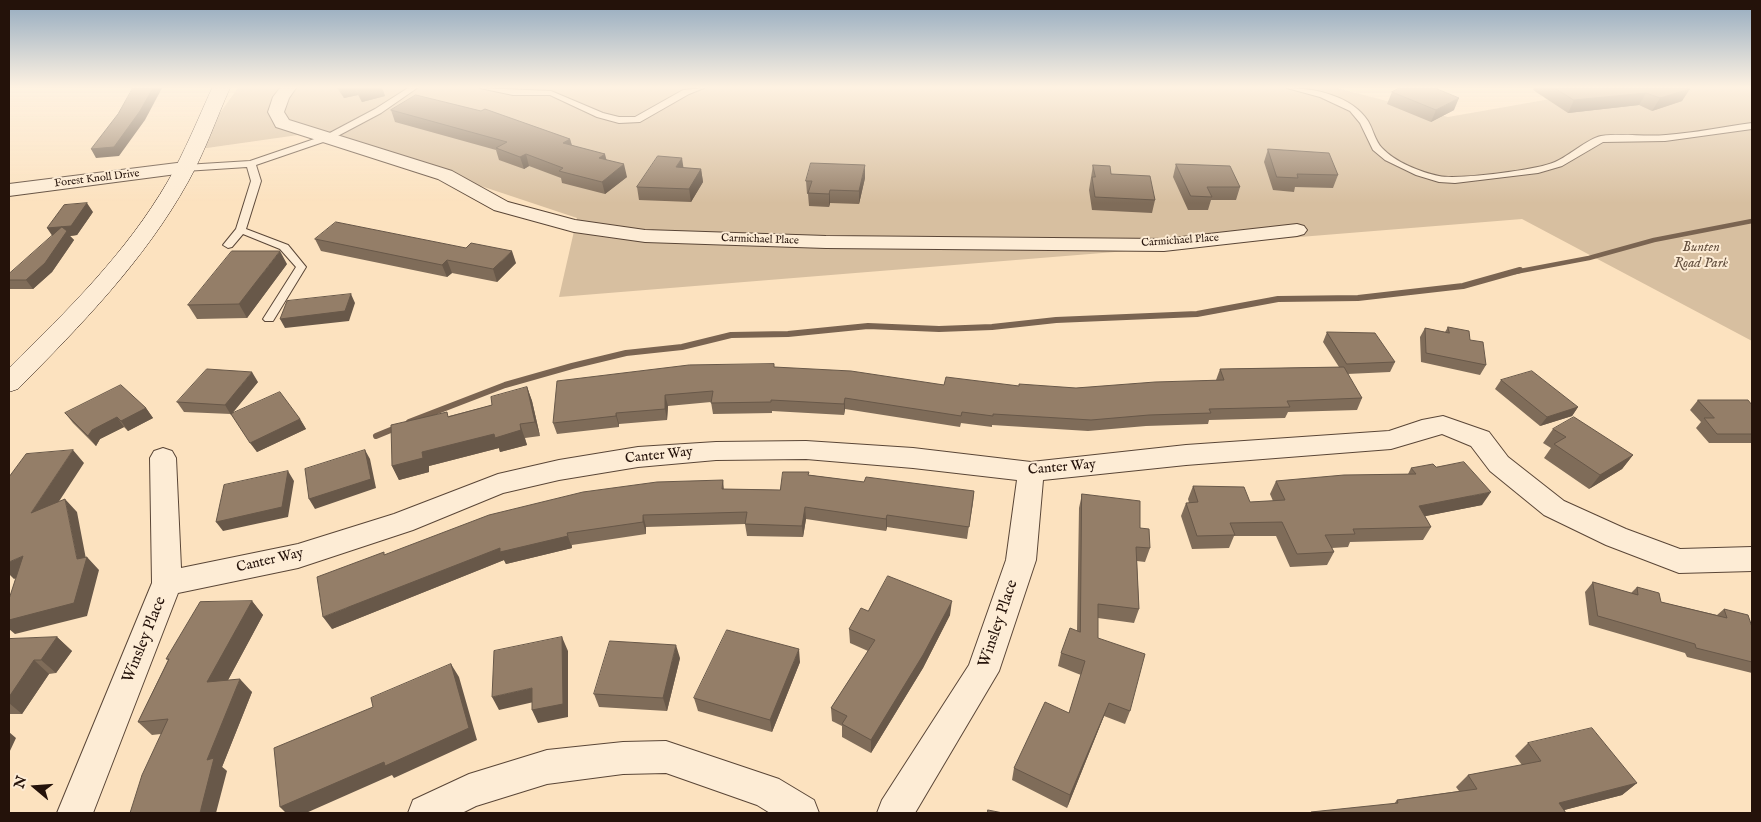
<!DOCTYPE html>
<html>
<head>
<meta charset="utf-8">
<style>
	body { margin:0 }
	#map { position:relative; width:1761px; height:822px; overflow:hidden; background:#fce2bf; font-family:"IM FELL English",serif }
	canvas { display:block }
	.frame { position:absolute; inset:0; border:10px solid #24120a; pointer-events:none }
	.north { position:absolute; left:10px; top:762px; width:50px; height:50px; -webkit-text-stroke:4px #fdecd5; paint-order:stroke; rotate:288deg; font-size:14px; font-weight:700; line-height:20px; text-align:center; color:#24120a }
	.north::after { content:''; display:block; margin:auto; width:18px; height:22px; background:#24120a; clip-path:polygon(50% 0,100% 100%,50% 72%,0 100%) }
</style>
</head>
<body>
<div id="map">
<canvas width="1761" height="822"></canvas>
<div class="frame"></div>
<div class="north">N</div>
</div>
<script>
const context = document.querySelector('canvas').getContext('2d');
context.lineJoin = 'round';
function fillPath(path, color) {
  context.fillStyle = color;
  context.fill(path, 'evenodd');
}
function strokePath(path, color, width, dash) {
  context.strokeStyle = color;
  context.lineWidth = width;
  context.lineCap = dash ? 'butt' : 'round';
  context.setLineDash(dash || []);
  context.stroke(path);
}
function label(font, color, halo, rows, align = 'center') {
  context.font = font + ' "IM FELL English",serif';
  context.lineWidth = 4;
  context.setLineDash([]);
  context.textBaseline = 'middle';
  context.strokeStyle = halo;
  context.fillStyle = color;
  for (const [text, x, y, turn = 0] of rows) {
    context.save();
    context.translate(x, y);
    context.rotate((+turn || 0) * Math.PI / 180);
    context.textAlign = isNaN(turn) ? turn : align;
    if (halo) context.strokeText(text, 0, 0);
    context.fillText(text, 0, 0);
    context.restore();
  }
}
const green = new Path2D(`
	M238,88H1337L1448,117L1613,88H1752V341L1522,219L559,297L577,218L319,132L193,150Z`);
const streamFar1 = new Path2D(`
	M1515,272L1589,258L1654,240L1752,221`);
const stream = new Path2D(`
	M409,422L505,385L572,366L626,353L682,347L731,335L788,334L868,326L939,329L992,327L1056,320L1197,314L1278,299L1358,298L1463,286L1520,270
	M376,436L398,427`);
const lane = new Path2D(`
	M408,88H417L381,113L332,139L256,165L261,181L246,229L288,245L306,267L273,321H265L263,319L296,267L280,249L243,234L232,247L228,248L223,245L236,229L251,181L247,167L185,171L180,168L185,165L250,161L326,135L375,109Z
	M480,88L551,91L603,113L619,117H635L683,90L704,88L689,94L640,122L619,123L597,117L550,95H513Z
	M1287,88C1315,88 1352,96 1368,121C1373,129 1375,141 1382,148C1395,162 1420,172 1439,176C1458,180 1537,170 1555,162C1569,156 1587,139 1601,136C1623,133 1644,137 1666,135C1694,133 1723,127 1752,123V129L1665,141L1603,142L1562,166L1538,173L1455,183L1439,182L1416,175L1385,160L1373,150L1360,123L1350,111L1320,97Z`);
const street = new Path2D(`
	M280,88H296L289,98L284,112L289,120L452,171L508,202L575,220L645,230L826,236L1164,239L1297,224L1304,226L1307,230L1304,234L1297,236L1164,251L826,248L645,242L574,232L494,210L438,179L276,127L268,112L273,97Z
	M185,162L192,164L194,168L192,172L9,196V184Z
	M1443,416L1489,432L1508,457L1564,501L1626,529L1680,549L1752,547V571L1679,573L1606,545L1544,515L1490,471L1471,446L1442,434L1391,449L1186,465L1043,480L1036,560L999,671L915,813H877L882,800L969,665L1006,560L1017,480L913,468L806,459L716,460L638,467L559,480L503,493L413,530L298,568L178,593L93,813H57L152,583L150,458L154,451L163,448L172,451L176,458L181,568L298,544L394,514L498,474L559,460L638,447L716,442L806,441L913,448L1031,462L1186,445L1389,431L1422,420Z
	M666,741L779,779L814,800L819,813H770L757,805L666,773L623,774L547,784L476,806L462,813H408L413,800L469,774L547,750L623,742Z`);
const secondary = new Path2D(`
	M212,88H230C216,119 205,152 188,182C144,261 81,325 18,389L9,392V368C68,310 127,252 168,181C185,151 198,119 212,88Z`);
const wall = new Path2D(`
	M337,88H382L385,96L362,102L358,95L344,98Z
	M1534,88H1687L1682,101L1652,111L1639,105L1568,113L1533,90Z
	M1392,92L1454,110L1431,122L1387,104Z
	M391,110L570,139L572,145L607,160L627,177L605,194L562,183L561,178L529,166L524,169L499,160L496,150L395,122Z
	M1268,149L1338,175L1333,188L1295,187L1294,192L1273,190L1264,162Z
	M1176,164L1240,187L1236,200H1211L1208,210H1188L1173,177Z
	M1093,165L1111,174L1155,200L1152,213L1092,210L1089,190Z
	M683,168L701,169L703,182L691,202L639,200L637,187Z
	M865,178L859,204L830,203L829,207L809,206L808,194H807L806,181Z
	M93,212L77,235L70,236L74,240L52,272L33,289H10L9,287V274Z
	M315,239L516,263L497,282L452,273L447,277L321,251Z
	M287,264L247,318L197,319L188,305Z
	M1448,327L1470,340L1486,365L1480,375L1421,362L1420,337L1425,328L1445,332Z
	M1327,332L1395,362L1390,372L1347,374L1362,398L1357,410L1288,412L1285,418L1209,420L1208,424L1146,426L1088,431L992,425V427L961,423L960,427L845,409L844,415L772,411V413L713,414L711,402L668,406L667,420L619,424V427L557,434L553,423L774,364V367L944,385L1076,388L1216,380L1220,369L1339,367L1323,342Z
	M1501,380L1578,407L1572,416L1540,426L1495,389Z
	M258,382L232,413L300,419L306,429L257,452L231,414L184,412L177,402Z
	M527,387L532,401L540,436L525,438L527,445L500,452L499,448L429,466V472L399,480L392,466L449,416L492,405Z
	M1698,400L1752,405V443H1709L1696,428L1701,422L1690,410Z
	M146,408L153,418L128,431L124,427L100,439L96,446L73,423L65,413Z
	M1553,429L1633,455L1622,469L1589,489L1544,458L1551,448L1543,443Z
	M1436,467L1482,505L1425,516L1431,527L1423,540L1350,542L1348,547L1332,548L1334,552L1327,565L1290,567L1276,536H1234L1229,548L1192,549L1181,516L1186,503H1189L1188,499L1193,486L1250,502L1273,501L1270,494L1276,481L1408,474L1411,468Z
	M809,475L864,482L974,491L967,539L887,527L886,531L806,519L803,537L747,536L745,524L646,527V534L572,545V548L506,564L504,560L332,629L385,555L723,480L724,489L780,490Z
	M1082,494L1140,528L1150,548L1145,562L1137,561L1139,609L1134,623L1098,618V638L1130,711L1125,724L1104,716L1067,808L1012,780L1014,768L1069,713L1081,675L1058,666L1061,653L1077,631L1079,508Z
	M1593,582L1631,593L1637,587L1661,602L1717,615L1724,609L1752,627V673L1687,657L1685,653L1589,625L1585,592Z
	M252,601L263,615L228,680L252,692L222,767L227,771L161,734L152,735L138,722L168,660L166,659Z
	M868,611L950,615L923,668L871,753L842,737V726L832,721L831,708L868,651L850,643L849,629Z
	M57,637L72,651L56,673L49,674L22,714H9V639Z
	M680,658L667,711L599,707L594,694Z
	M800,662L772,732L698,711L694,698Z
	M1528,743L1637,783L1622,795L1564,810L1566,813H1310L1311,812L1394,804L1397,800L1459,791L1456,787L1468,775L1522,765L1515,756Z`);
const shadedWall = new Path2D(`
	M153,88H162L145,120L119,156L96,158L91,149Z
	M339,88H355L358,95L344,98Z
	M363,88H382L385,96L362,102L357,90Z
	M1690,89L1682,101L1652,111L1660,98Z
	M1646,93L1639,105L1568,113L1574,100Z
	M1459,98L1454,110L1431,122L1436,110Z
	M570,139L573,151L563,143Z
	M526,154L529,166L524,169L520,157Z
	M605,154L608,166L599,158Z
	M682,158L684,171L676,167Z
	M624,164L627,177L605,194L602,182Z
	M865,165V178L859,204V191Z
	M701,169L703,182L691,202L689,189Z
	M830,190V203L829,207V194Z
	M87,203L93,212L77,235L70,236L74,240L52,272L33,289L26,280L53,237L47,228Z
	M280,251L287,264L247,318L239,304Z
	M512,251L516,263L497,282L493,269Z
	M447,260L452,273L447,277L442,265Z
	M351,294L355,303L349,321L285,328L280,319Z
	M252,372L258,382L231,415L225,405Z
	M527,387L532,401L540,436L535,422Z
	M665,395L668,406L667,420L665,409Z
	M845,398V409L844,415V404Z
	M1578,407L1572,416L1540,426L1547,417Z
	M146,408L153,418L128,431L121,421Z
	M616,413L619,424V427L616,416Z
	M117,417L124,427L100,439L96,446L88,436L92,430Z
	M300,419L306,429L257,452L250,443Z
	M520,424L527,445L500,452L499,448L429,466V472L399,480L392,466L422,452Z
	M73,450L84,463L43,526L31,513Z
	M365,450L370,459L376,488L315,509L309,499Z
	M1633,455L1622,469L1589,489L1600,475Z
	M288,471L294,481L288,517L223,531L216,522Z
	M974,491L973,503L967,539L969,527Z
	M1491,492L1482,505L1411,519L1419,506Z
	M65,499L77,512L86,559L87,557L99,570L87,616L15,634L9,629V620L77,559Z
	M805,507L806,519L803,537L802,526Z
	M643,515L646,527V534L643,522Z
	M887,515V527L886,531V519Z
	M567,533L572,548L506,564L504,560L332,629L323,617L500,548Z
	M23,556L36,569L14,579L9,574V562Z
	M252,601L263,615L220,695L207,682Z
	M952,601L950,615L923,668L871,753V740Z
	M57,637L72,651L56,673L41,660Z
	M562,637L568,651V717L538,723L532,710Z
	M676,645L680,658L667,711L663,698Z
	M799,649L800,662L772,732L770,720Z
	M34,660L49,674L22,714L9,703V697Z
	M451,664L459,677L477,740L394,778L392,775L306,813H286L280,807Z
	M240,679L252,692L222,767L227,771L216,813H200L207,760Z
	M532,688L538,701L499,710L492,697Z
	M1109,703L1104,716L1067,808L1070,795Z
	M9,732L16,738L9,753Z
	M1637,783L1622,795L1553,813L1559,803Z`);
const building = new Path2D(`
	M133,88H153L140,111L114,147L91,149L118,114Z
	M1400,88H1435L1459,98L1436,110L1392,92Z
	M1555,88H1687L1690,89L1660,98L1646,93L1574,100Z
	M416,95L481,111L485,109L570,139L563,143L605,154L599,158L624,164L602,182L559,171L563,168L526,154L520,157L496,148L507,142L391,110Z
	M1268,149L1329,153L1338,175L1297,174L1298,178L1277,177Z
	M658,156L682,158L676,167L701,169L689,189L637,187Z
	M811,163L865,165L859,191L830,190L829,194L808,193L812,181H806Z
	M1176,164L1230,166L1240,187H1207L1212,197L1191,196Z
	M1093,165L1110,166L1111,174L1150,176L1155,200L1095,197L1092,177H1095Z
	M87,203L71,226L47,228L64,205Z
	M336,222L466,248L471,243L512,251L493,269L447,260L442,265L315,239Z
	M62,227L67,231L45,263L26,280H9V274Z
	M232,251H280L239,304L188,305Z
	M351,294L345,311L280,319L287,301Z
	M1448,327L1469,331L1470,340L1483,342L1486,365L1426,353L1425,328L1449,333Z
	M1327,332L1375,333L1395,362L1347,364Z
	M774,364V367L851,371L944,385L946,377L1019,386V384L1076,388L1155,382L1224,380L1220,369L1344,367L1362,398L1287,401L1290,407L1209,409L1211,413L1149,415L1091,420L993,414V416L962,412L961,416L845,398L844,404L771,400V402L711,403L713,391L665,395V409L616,413V416L553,423L557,381L689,365Z
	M207,369L252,372L225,405L177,402Z
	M1532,371L1578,407L1547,417L1501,380Z
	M121,385L146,408L121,421L117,417L92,430L88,436L65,413Z
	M527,387L535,422L520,424L521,430L495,438L494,434L422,452L423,458L392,466L391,425L447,412L448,417L492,405L491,397Z
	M280,392L300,419L250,443L231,414Z
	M1698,400H1748L1752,405V434H1717L1704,418H1714Z
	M1574,417L1633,455L1600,475L1554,444L1566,437L1553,429Z
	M73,450L31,513L65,499L77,559L87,557L74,603L9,620V599L23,556L9,562V477L26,454Z
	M365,450L371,479L309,499L305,469Z
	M1464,462L1491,492L1419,506L1431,527L1353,529L1355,534L1325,535L1334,552L1297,554L1282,522L1230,523L1235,535L1197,536L1186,503L1198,502L1193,486L1244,487L1250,502L1285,500L1276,481L1344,475L1416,474L1411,468L1433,464L1436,467Z
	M288,471L282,507L216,522L224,485Z
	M783,472H809L808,475L864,482L866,477L974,491L969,527L887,515L886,519L805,507L802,526L745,524L747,512L643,515V522L567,533L568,536L500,552V548L323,617L317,577L384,552V555L489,515L583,492L657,482L723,480L722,489L780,490Z
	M1082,494L1140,501V528L1149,529L1150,548L1136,547L1139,609L1098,604V638L1145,654L1130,711L1109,703L1070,795L1014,768L1045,702L1069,713L1085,661L1061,653L1070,628L1080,632Z
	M888,576L952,601L923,655L871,740L842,724L847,716L831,708L875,640L849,629L861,608L868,611Z
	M1593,582L1638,595L1637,587L1659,593L1661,602L1727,618L1724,609L1748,615L1752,627V662L1696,648L1695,644L1598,616Z
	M252,601L207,682L240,679L207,760L214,758L200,813H130L142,775L168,719L138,722L169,659H166L200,602Z
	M727,630L799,649L770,720L694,698Z
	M57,637L41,660H34L9,697V639Z
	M562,637L563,704L532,710V688L492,697L494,651Z
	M610,641L676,645L663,698L594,694Z
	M451,664L469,728L385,766L384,762L280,807L274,748L373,707L371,698Z
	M1592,728L1637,783L1559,803L1566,813H1311V812L1398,803L1397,800L1477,789L1468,775L1541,761L1528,743Z
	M988,810L1003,813H988Z`);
const farStreetnames = [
	["Forest Knoll Drive",97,179,-7],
	["Carmichael Place",760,240,2],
	["Carmichael Place",1180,241,-4]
];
const parkNames = [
	["Bunten",1701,248],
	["Road Park",1701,264]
];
const streetNames = [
	["Canter Way",659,456,-6],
	["Canter Way",1062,468,-5],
	["Canter Way",270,561,-13]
];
const nearStreetnames = [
	["Winsley Place",999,624,-71],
	["Winsley Place",145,640,-68]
];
fillPath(green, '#d7bfa0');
strokePath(streamFar1, '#7a6451', 4.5);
strokePath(stream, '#7a6451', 6);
strokePath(lane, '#5a4637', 2);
strokePath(street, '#5a4637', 2);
strokePath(secondary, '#24120a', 1);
fillPath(lane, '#fdecd5');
fillPath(street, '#fdecd5');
fillPath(secondary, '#fdecd5');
fillPath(wall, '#7f6c59');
fillPath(shadedWall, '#685849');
fillPath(building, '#947e68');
strokePath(building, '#685849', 1);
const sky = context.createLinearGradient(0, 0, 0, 203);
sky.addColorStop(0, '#93aabf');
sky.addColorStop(0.43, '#fef2e2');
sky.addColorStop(1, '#fef2e200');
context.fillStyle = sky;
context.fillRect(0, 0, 1761, 203);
label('11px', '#24120a', '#fdecd5', farStreetnames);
label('italic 14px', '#634f3e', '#fdecd5', parkNames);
label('14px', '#24120a', '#fdecd5', streetNames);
label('16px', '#24120a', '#fdecd5', nearStreetnames);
</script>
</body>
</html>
